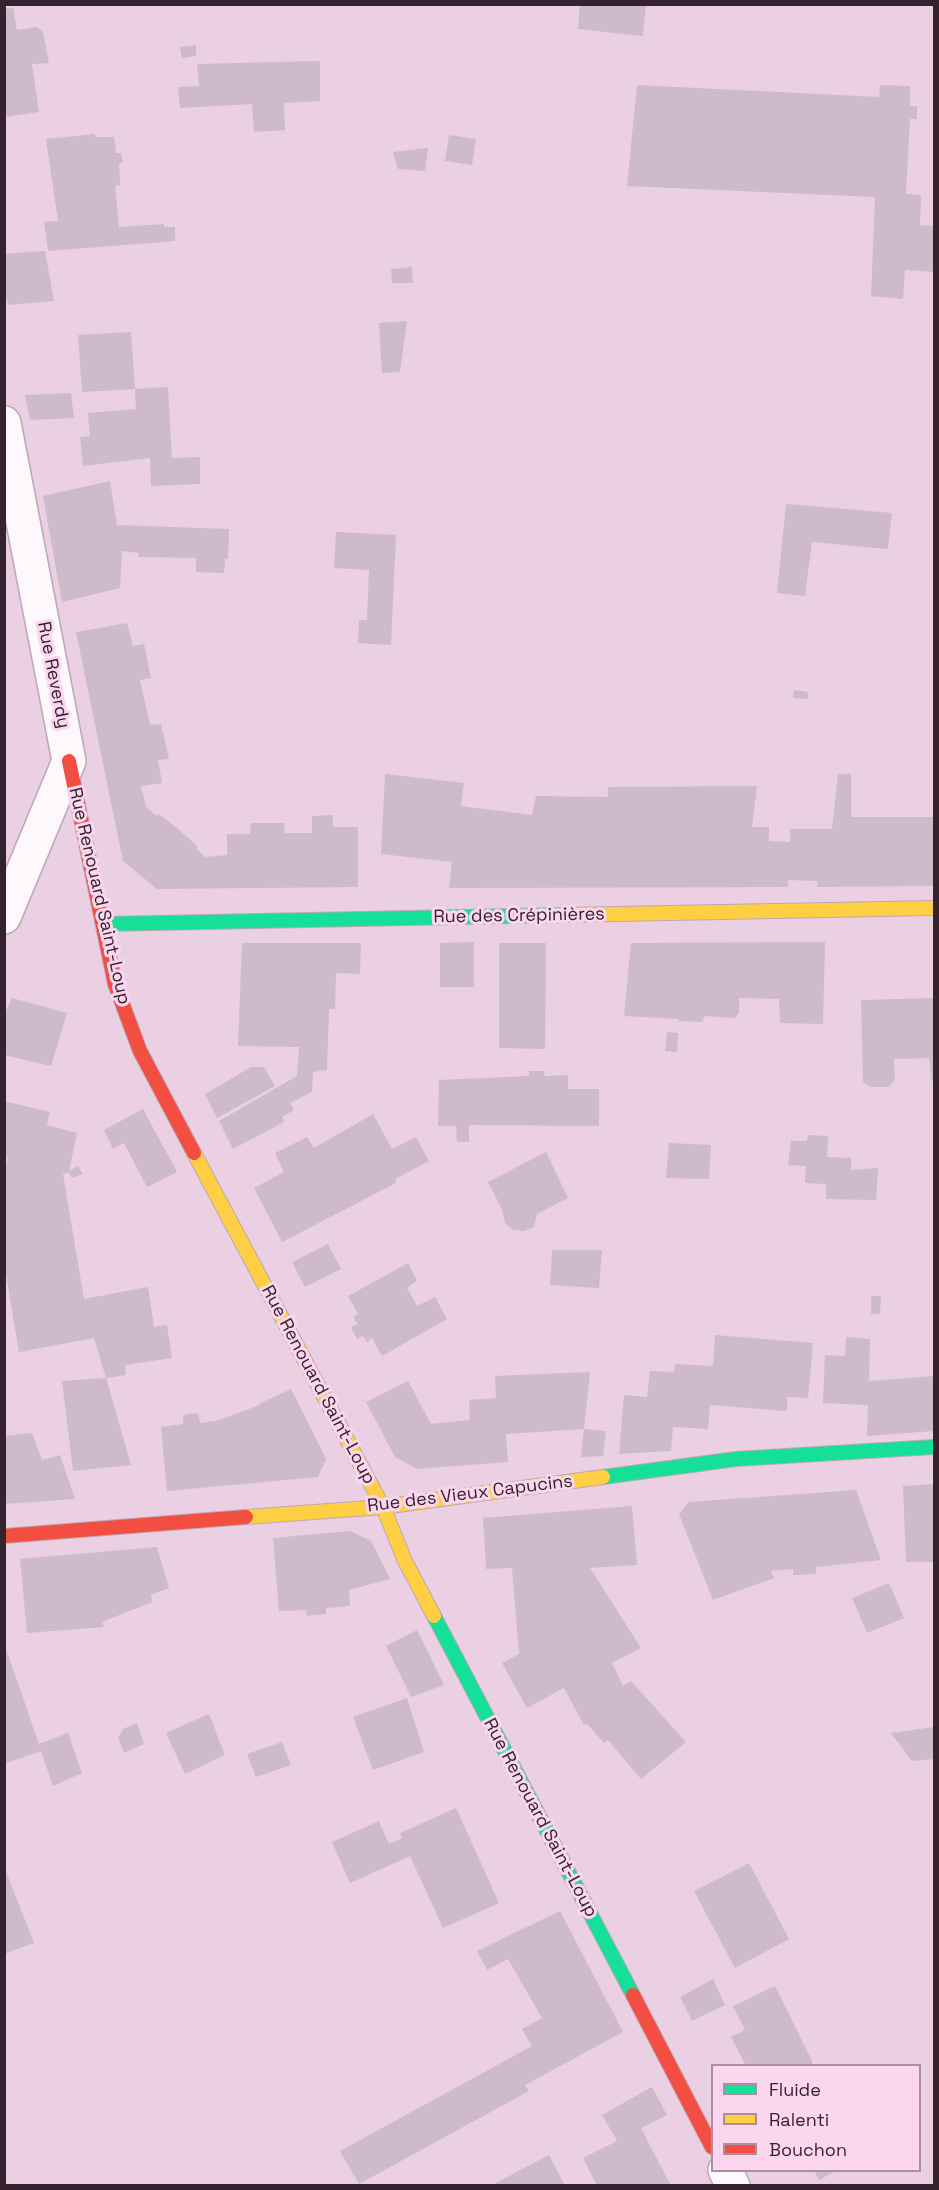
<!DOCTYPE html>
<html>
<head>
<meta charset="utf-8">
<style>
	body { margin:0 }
	#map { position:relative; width:939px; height:2190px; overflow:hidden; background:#ead0e2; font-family:"Space Grotesk",sans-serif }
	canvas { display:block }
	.frame { position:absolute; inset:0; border:6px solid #34232f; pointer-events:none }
	.legend { position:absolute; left:711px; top:2064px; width:210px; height:108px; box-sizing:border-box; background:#fcd6ef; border:2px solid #ac8ea2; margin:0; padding:8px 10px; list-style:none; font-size:18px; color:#34232f }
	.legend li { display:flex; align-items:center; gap:12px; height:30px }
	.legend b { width:30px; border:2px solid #ac8ea2 }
</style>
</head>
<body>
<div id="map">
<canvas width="939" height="2190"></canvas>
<div class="frame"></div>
<ul class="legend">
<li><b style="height:8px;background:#16e098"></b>Fluide</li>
<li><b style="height:8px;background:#ffcf43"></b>Ralenti</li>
<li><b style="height:8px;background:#f24e42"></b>Bouchon</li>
</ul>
</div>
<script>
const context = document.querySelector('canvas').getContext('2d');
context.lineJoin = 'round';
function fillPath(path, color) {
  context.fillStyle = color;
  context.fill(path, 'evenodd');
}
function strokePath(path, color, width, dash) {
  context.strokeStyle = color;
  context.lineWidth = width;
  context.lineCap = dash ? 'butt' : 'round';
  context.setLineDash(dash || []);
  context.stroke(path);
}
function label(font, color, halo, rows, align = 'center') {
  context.font = font + ' "Space Grotesk",sans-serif';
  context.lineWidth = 6;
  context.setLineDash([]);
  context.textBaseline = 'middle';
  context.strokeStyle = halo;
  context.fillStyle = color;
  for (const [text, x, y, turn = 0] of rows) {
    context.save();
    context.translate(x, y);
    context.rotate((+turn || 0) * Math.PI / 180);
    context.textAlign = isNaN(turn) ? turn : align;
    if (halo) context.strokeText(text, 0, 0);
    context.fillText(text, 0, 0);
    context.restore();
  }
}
const building = new Path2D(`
	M580,4H646L643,36L578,29Z
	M13,8L17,30L37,27L43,32L49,63L32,64L39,112L4,117V9Z
	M196,45V56L182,58L180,47Z
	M320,61V101L284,103L285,130L254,132L252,104L180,108L178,87L199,86L197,64Z
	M637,85L879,97L880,85L910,86V106H917V119H910L906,194L921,195L920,225L934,226V272L905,270L903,299L871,296L875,197L627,186Z
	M95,134V137H114L116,153H121L123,163H119L120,185L115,186L119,227L164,224V227H175V241L48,251L44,222L58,221L46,139Z
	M449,135L476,139L472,165L445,161Z
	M428,148L425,171L398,169L393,152Z
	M45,251L54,301L8,305L4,288V254Z
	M412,267L413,283H392L391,269Z
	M407,321L400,372L382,373L379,323Z
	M131,332L135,389L82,392L78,335Z
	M168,387L172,458L200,457V484L151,486L150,458L83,466L80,437L90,436L88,413L136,409L135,389Z
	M71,393L74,418L30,420L25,395Z
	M110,481L117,525L229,529L228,559H225L224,573L196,572V558L138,557L139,553L122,551L120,588L62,602L43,496Z
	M786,504L892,513L888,549L812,542L805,596L777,593Z
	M336,532L396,535L391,645L358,643L359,620H367L369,570L334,568Z
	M127,623L133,646L144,644L151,678L140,680L150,725L161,724L169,759L158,760L162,783L141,786L146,807L156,816L159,814L177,828L198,847L196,849L205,857L227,855V834H250L251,823H284L285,833H312V816L333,815V827H358V887L157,889L123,861L76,632Z
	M794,690L808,692V699L793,698Z
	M385,774L464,783L461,806L532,815L536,796L608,797V787L757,786L752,827H769V841L790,842V829H832L838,774H851V817H934V886L817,887L818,881L788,880V887L449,888L452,862L381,854Z
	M474,942V987H440V943Z
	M825,942L823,1024L780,1023L779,999L739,998V1013L735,1018L705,1016L702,1022L679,1021V1019L624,1016L631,943Z
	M242,943H361L360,974L336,973L335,1009H329L327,1070L313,1072L312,1092L290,1103L294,1110L282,1117L284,1122L233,1149L219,1121L297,1076L299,1047L238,1046Z
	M499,943H546L545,1049L499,1048Z
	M12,998L67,1013L51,1066L4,1055V1015Z
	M934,998V1083L931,1079L929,1058L894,1059L895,1080L889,1087H871L863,1082L861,1000Z
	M667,1032L678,1033L677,1052L665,1051Z
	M251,1067H264L275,1086L217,1118L205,1094Z
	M529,1071H545L544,1076L568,1075V1089H599V1126L469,1125V1142H457L456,1126H438L439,1080L529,1076Z
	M4,1101L50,1112L47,1125L77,1133L69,1171L78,1166L83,1174L72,1178L68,1172L63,1174L84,1299L148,1287L154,1327L167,1325L172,1358L125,1365L126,1375L106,1378L131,1465L73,1471L62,1381L106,1378L94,1338L19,1352L4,1262V1174L8,1157L4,1156Z
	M143,1109L177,1172L147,1187L124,1143L113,1149L104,1130Z
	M373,1114L392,1149L416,1137L429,1161L395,1179L396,1183L282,1242L254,1188L284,1172L275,1153L307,1137L314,1148Z
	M808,1135L828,1136L827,1157L851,1158V1170L878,1168L876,1200L826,1199V1184L805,1183L806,1166L788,1165L791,1141H807Z
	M669,1143L711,1145L709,1179L666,1178Z
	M546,1152L568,1198L537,1214L534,1227L524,1231L513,1230L505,1223L502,1209L488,1182Z
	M328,1244L341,1269L305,1287L292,1262Z
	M552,1250H602L599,1288L550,1285Z
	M408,1263L417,1281L407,1288L417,1306L435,1297L447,1319L382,1356L372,1338L367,1342L363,1336L357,1339L351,1327L358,1324L353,1317L358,1314L348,1296Z
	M871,1296H881L880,1314H871Z
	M715,1335L813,1343L808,1398L787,1397V1411L710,1405L708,1429L673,1427L671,1451L619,1454L624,1395L647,1397L650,1371L674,1372L675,1364L713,1366Z
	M846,1337L870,1339L869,1381L934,1376V1431L867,1436L868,1405L823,1403L825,1355L845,1356Z
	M590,1372L584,1429L606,1431L603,1456L581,1457L584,1429L506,1434L508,1462L417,1469L395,1457L366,1402L408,1381L431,1424L470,1420L469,1400L496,1398L495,1376Z
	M291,1389L326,1459L318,1477L167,1491L161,1427L183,1424V1415L198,1413L200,1423L216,1421L260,1405L259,1404Z
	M32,1433L42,1460L60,1455L75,1499L4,1504V1436Z
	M934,1484V1562H906L903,1486Z
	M856,1490L881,1560L816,1567V1574L793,1575V1569L771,1571L774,1578L713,1600L679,1514L689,1502Z
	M632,1506L637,1565L590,1568L641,1648L612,1663L623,1686L631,1681L686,1742L641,1779L608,1740L604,1743L586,1723L584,1725L564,1688L527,1708L502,1663L519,1654L512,1568L486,1569L483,1518Z
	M350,1531L371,1541L390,1579L349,1590L350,1606L326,1608V1614L307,1616L306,1610L279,1611L273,1538Z
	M157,1547L169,1588L151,1595L152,1602L102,1622L104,1627L27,1633L20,1559Z
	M889,1583L904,1618L867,1633L852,1598Z
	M417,1630L444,1685L411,1697L386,1646Z
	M4,1643L39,1744L68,1733L82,1773L53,1786L41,1751L4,1764Z
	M407,1698L424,1752L373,1770L353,1717Z
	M209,1714L225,1755L185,1774L166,1733Z
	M137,1723L144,1744L124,1753L118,1738L123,1729Z
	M934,1727V1759L912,1761L891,1733Z
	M282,1742L291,1765L256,1777L247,1754Z
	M456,1808L499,1903L443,1928L410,1856L350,1883L332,1842L379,1821L389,1844L402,1838L400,1833Z
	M749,1863L789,1939L735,1968L694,1891Z
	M4,1866L34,1943L4,1954Z
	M560,1911L623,2032L525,2085L529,2091L359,2184L340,2151L532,2046L522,2029L542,2018L508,1959L487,1970L477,1951Z
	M713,1979L725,2005L692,2021L680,1997Z
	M775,1986L813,2063L808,2066H746L731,2037L745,2030L733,2006Z
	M652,2087L667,2115L641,2128L671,2186H597L583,2158L617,2141L602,2115Z
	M549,2155L565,2186H490Z
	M814,2170H837L819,2180Z`);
const street = new Path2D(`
	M4,423L69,761L4,917
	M725,2170L733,2186`);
const fast = new Path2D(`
	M104,924L563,915
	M603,1477L736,1459L934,1447
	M434,1616L633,1995`);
const slow = new Path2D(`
	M563,915L934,908
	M194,1153L383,1507L405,1561L434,1616
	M246,1517L383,1507L603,1477`);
const jam = new Path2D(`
	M69,761L115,984L140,1051L194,1153
	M4,1536L246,1517
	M633,1995L712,2147`);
const streetNames = [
	["Rue Reverdy",53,675,79],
	["Rue Renouard Saint-Loup",99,896,77],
	["Rue des Crépinières",519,916,-1],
	["Rue Renouard Saint-Loup",318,1385,62],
	["Rue des Vieux Capucins",470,1494,-7],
	["Rue Renouard Saint-Loup",540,1818,62]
];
fillPath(building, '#cdbacb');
strokePath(street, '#bca8b6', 36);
strokePath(fast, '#bca8b6', 16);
strokePath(slow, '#bca8b6', 16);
strokePath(jam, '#bca8b6', 16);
strokePath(street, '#fcf8fb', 33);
strokePath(fast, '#16e098', 14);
strokePath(slow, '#ffcf43', 14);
strokePath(jam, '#f24e42', 14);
label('18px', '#34232f', '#fcd6ef', streetNames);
</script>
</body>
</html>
